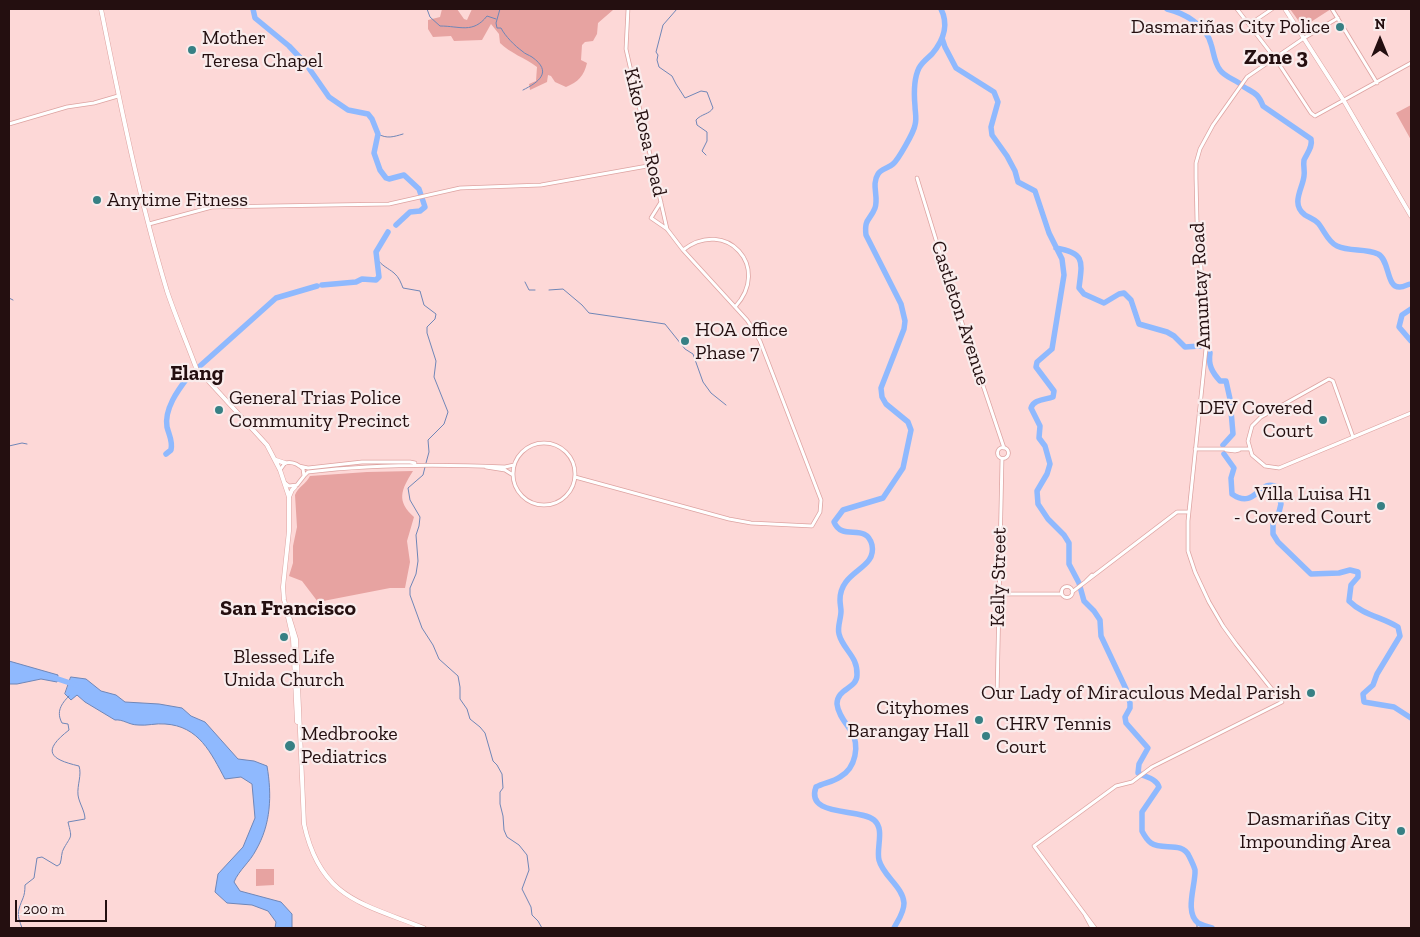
<!DOCTYPE html>
<html>
<head>
<meta charset="utf-8">
<style>
	body { margin:0 }
	#map { position:relative; width:1420px; height:937px; overflow:hidden; background:#fdd8d7; font-family:"Zilla Slab",serif }
	canvas { display:block }
	.frame { position:absolute; inset:0; border:10px solid #240f10; pointer-events:none }
	.north { position:absolute; left:1355px; top:15px; width:50px; height:50px; -webkit-text-stroke:4px #f9ecec; paint-order:stroke; rotate:0deg; font-size:14px; font-weight:700; line-height:20px; text-align:center; color:#240f10 }
	.north::after { content:''; display:block; margin:auto; width:18px; height:22px; background:#240f10; clip-path:polygon(50% 0,100% 100%,50% 72%,0 100%) }
	.scale { position:absolute; left:15px; top:900px; width:92px; height:22px; box-sizing:border-box; border:2px solid #240f10; border-top:0; padding-left:6px; font-size:15px; line-height:18px; white-space:nowrap; color:#240f10; -webkit-text-stroke:4px #f9ecec; paint-order:stroke }
</style>
</head>
<body>
<div id="map">
<canvas width="1420" height="937"></canvas>
<div class="frame"></div>
<div class="north">N</div>
<div class="scale">200 m</div>
</div>
<script>
const context = document.querySelector('canvas').getContext('2d');
context.lineJoin = 'round';
function fillPath(path, color) {
  context.fillStyle = color;
  context.fill(path, 'evenodd');
}
function strokePath(path, color, width, dash) {
  context.strokeStyle = color;
  context.lineWidth = width;
  context.lineCap = dash ? 'butt' : 'round';
  context.setLineDash(dash || []);
  context.stroke(path);
}
function label(font, color, halo, rows, align = 'center') {
  context.font = font + ' "Zilla Slab",serif';
  context.lineWidth = 4.5;
  context.setLineDash([]);
  context.textBaseline = 'middle';
  context.strokeStyle = halo;
  context.fillStyle = color;
  for (const [text, x, y, turn = 0] of rows) {
    context.save();
    context.translate(x, y);
    context.rotate((+turn || 0) * Math.PI / 180);
    context.textAlign = isNaN(turn) ? turn : align;
    if (halo) context.strokeText(text, 0, 0);
    context.fillText(text, 0, 0);
    context.restore();
  }
}
const green = new Path2D(`
	M442,9H457L464,19L467,20L472,9L613,10L598,23L597,34L593,41L585,42L582,45L581,60L587,63C584,76 578,82 566,87L555,82L551,76L548,75L547,82L530,90L529,84L536,81L537,67C525,58 510,53 500,43L499,34L491,24L482,40L454,41L451,36L433,37L428,29V20L440,17Z
	M1290,9H1331L1303,27Z
	M1411,105V140L1396,113Z
	M413,471C401,490 396,501 414,517L407,541L410,562L405,588H390L318,602L302,581L289,576L293,563V546L297,527L295,495C298,487 306,484 310,476L367,472Z
	M256,869H274V885L256,886Z`);
const water = new Path2D(`
	M9,661L58,675L57,682L41,679L17,684H9Z
	M71,677L86,679L101,691L116,695L125,702L159,704L182,708L191,716L205,722L238,759L254,761L267,766C272,795 271,824 256,850C250,862 239,870 234,882L240,891L281,902L292,914V928H275L276,922L268,911L252,905L227,903L215,892L218,874L243,847L255,818L252,784L241,777L225,779C211,753 199,726 165,724C156,723 147,726 138,725C129,725 123,719 115,720L85,702L77,695L71,700L65,694Z`);
const stream = new Path2D(`
	M427,9L430,17L440,26C460,26 473,34 487,16L496,19
	M500,9L496,23L497,28H501C505,36 515,46 522,51C525,54 529,55 532,57C553,72 539,82 523,90
	M677,9L663,25L656,52L658,55L657,60L659,67L672,76L676,84L685,98L701,91L707,92L713,108C710,114 701,114 696,120L697,125L707,132V141L702,151L706,155
	M378,134C387,139 393,137 403,134
	M377,259C382,266 388,268 394,273C399,277 401,283 403,288L420,291L424,305L436,314L435,319L427,327V333L436,361L434,377L448,412L444,424L428,440L429,452L426,463
	M525,282L529,290H535
	M549,290L563,289L582,305L589,313L665,324L685,349L693,354L703,382L711,393L726,405
	M9,298L13,300
	M9,446L22,443L27,444
	M425,467L423,475L408,488L410,500L420,517L419,526L416,535L418,561L416,574L410,588V595L422,628L433,645L439,659L458,676L460,687V699L467,709L470,719L480,727L485,733L493,761L497,765L502,774L503,788L500,792V804L503,816L504,830L507,837L519,845L527,855L529,870L522,889L531,907L532,915L538,921L542,928
	M1197,921V928
	M22,928C20,922 17,916 19,909C22,898 25,898 25,885L34,878L37,858L42,857L57,866L60,864C62,859 61,852 64,848C72,834 72,839 68,822L85,819C85,811 79,803 78,795C77,785 82,775 79,766C49,759 42,751 69,730L68,724L62,723C56,712 61,704 69,696`);
const river = new Path2D(`
	M253,9L255,18L289,46L306,64L329,97L348,110L368,114L372,119L378,134L374,153L380,170L386,178L389,179L404,175L419,189L425,207L420,211L410,212L396,225
	M1167,9C1184,13 1206,25 1211,44C1214,53 1214,62 1220,70C1224,76 1233,79 1239,83
	M942,38L945,47L956,68L994,92L998,102L991,127L992,135L1007,156L1015,171L1018,182L1035,191L1049,233L1062,259L1064,275L1052,349L1037,362L1036,367L1054,391L1053,397C1045,400 1034,399 1031,408L1040,426L1039,438L1045,446L1050,464L1047,474L1037,491L1038,504L1048,519L1064,535L1069,543V564L1079,583L1084,601L1094,611L1100,620L1101,636L1126,689L1130,703V708L1125,717L1126,723L1148,748L1139,764L1138,773C1145,777 1156,778 1159,787L1142,812V831C1144,835 1147,840 1151,843C1162,851 1182,841 1189,856C1191,860 1194,866 1195,870C1196,884 1184,912 1198,923C1202,925 1208,927 1212,928
	M1244,87C1254,93 1258,93 1263,106L1311,139C1313,147 1307,153 1304,160C1303,166 1305,171 1304,176C1303,188 1290,204 1305,215C1310,218 1314,219 1318,223C1324,230 1328,242 1337,246C1350,252 1365,248 1378,254C1390,260 1386,288 1400,287C1405,287 1407,284 1411,284
	M1056,248C1086,253 1082,262 1079,288L1084,294L1104,303L1119,294L1124,293L1131,300L1139,324L1167,332L1174,336L1185,347L1200,346
	M322,285L356,282L362,279L376,280L379,277L376,252L388,232
	M1411,309L1402,315L1399,327L1411,341
	M1210,353C1208,365 1212,372 1220,381H1226L1230,399L1233,434L1223,445
	M200,366L276,298L317,286
	M166,454L171,450C173,441 169,435 167,427C164,409 178,390 188,377
	M1224,454L1234,468L1231,478L1232,494C1256,511 1259,477 1277,487L1281,504L1279,512L1273,524V534L1278,542L1311,574L1339,573L1350,570L1358,572V577L1351,585L1349,601C1363,615 1382,617 1398,627L1400,636L1377,674L1373,685L1363,694L1364,702L1394,707L1411,718
	M52,677L76,685
	M894,928C898,920 904,913 904,903C903,887 883,876 879,860C876,848 885,829 874,820C859,808 805,817 816,787C823,783 833,782 840,777C856,768 860,745 851,731C845,722 838,714 837,704C837,688 857,689 857,675C858,656 843,650 839,634C837,627 841,619 841,611C841,608 840,604 840,600C840,570 877,570 872,545C866,522 842,542 834,522L843,510L883,498L903,468L911,430L908,422L886,404L882,397L881,388L904,329L905,321L901,304L866,235C864,218 870,221 875,208C879,197 871,185 878,174C881,169 889,168 893,164C898,160 914,132 915,125C917,118 915,112 915,106C914,95 914,78 919,68C922,62 928,58 932,54C943,41 949,25 941,9`);
const tertiary = new Path2D(`
	M1237,9L1277,61L1311,113L1315,116L1411,63
	M1332,9L1377,83
	M1250,24L1272,9
	M9,124L67,107L94,103L118,96
	M917,178L957,308L1004,448
	M661,202L651,218L667,229
	M149,224L212,207L389,204L460,188L541,185L653,165
	M683,250C726,217 772,267 735,307
	M1353,437L1333,381L1329,379L1261,417L1252,426L1248,441L1252,455L1265,466L1279,468L1411,413
	M513 474a31 31 0 1 1 62 0a31 31 0 1 1-62 0Z
	M997.5 453a5.5 5.5 0 1 1 11 0a5.5 5.5 0 1 1-11 0Z
	M1195,449H1249
	M1226,450L1235,451L1239,450
	M299,466L308,468L362,462H410L415,463
	M486,467L505,470L513,475
	M280,470L285,463C293,461 298,464 303,469L304,476L297,485L289,486L285,483
	M304,476L308,472C374,464 439,464 505,467L514,465
	M575,477L729,519L751,523L812,526L820,512L821,500L790,419L760,341L755,332L747,320L683,250L667,229L626,49L628,9
	M1086,581L1092,575
	M1061.5 592a5.5 5.5 0 1 1 11 0a5.5 5.5 0 1 1-11 0Z
	M1072,592L1177,512H1189
	M998,594H1062
	M997,696L1002,459
	M1085,915L1092,928
	M1095,928L1034,846L1116,786L1132,782L1152,767L1282,702L1236,644L1223,626L1209,602L1195,572L1188,551V521L1207,339L1197,221L1196,178V163L1200,149L1213,125L1247,77L1304,38L1338,18`);
const secondary = new Path2D(`
	M101,9C120,103 139,198 167,291C176,318 188,345 198,373L202,374L267,445L280,470L289,497V531L283,587L284,600L296,639L304,824C320,898 361,903 424,928
	M1285,9L1344,101L1411,216
	M276,460L285,463
	M289,497L292,490L295,487
	M288,617L293,639L297,722`);
const markers = [
	[1340,27,5,"#378084"],
	[192,50,5,"#378084"],
	[97,200,5,"#378084"],
	[685,341,5,"#378084"],
	[219,410,5,"#378084"],
	[1323,420,5,"#378084"],
	[1381,506,5,"#378084"],
	[284,637,5,"#378084"],
	[1311,693,5,"#378084"],
	[979,720,5,"#378084"],
	[986,736,5,"#378084"],
	[290,746,6,"#378084"],
	[1401,831,5,"#378084"]
];
const poiNames = [
	["Dasmariñas City Police",1330,27],
	["Mother",202,38,"left"],
	["Teresa Chapel",202,61,"left"],
	["Anytime Fitness",107,200,"left"],
	["HOA office",695,330,"left"],
	["Phase 7",695,353,"left"],
	["General Trias Police",229,398,"left"],
	["Community Precinct",229,421,"left"],
	["DEV Covered",1313,408],
	["Court",1313,431],
	["Villa Luisa H1",1371,494],
	["- Covered Court",1371,517],
	["Blessed Life",284,657,"center"],
	["Unida Church",284,680,"center"],
	["Our Lady of Miraculous Medal Parish",1301,693],
	["Cityhomes",969,708],
	["Barangay Hall",969,731],
	["CHRV Tennis",996,724,"left"],
	["Court",996,747,"left"],
	["Medbrooke",301,734,"left"],
	["Pediatrics",301,757,"left"],
	["Dasmariñas City",1391,819],
	["Impounding Area",1391,842]
];
const streetNames = [
	["Kiko Rosa Road",645,132,77],
	["Amuntay Road",1201,286,-93],
	["Castleton Avenue",960,313,72],
	["Kelly Street",999,577,-89]
];
const neighbourhoodNames = [
	["Elang",197,374]
];
const quarterNames = [
	["Zone 3",1276,58],
	["San Francisco",288,609]
];
fillPath(green, '#e7a3a1');
fillPath(water, '#8fb9fe');
strokePath(water, '#6f86b7', 1);
strokePath(stream, '#6f86b7', 1);
strokePath(river, '#8fb9fe', 5.5);
strokePath(tertiary, '#dda3a1', 4.5);
strokePath(secondary, '#dda3a1', 5);
strokePath(tertiary, '#fff', 3);
strokePath(secondary, '#fff', 4);
for (const [x, y, r, color] of markers) {
  const dot = new Path2D();
  dot.arc(x, y, r, 0, 2 * Math.PI);
  context.fillStyle = color;
  context.fill(dot);
  strokePath(dot, '#f9ecec', 2);
}
label('20px', '#240f10', '#f9ecec', poiNames, 'right');
label('20px', '#240f10', '#f9ecec', streetNames);
label('bold 21px', '#240f10', '#f9ecec', neighbourhoodNames);
label('bold 22px', '#240f10', '#f9ecec', quarterNames);
</script>
</body>
</html>
